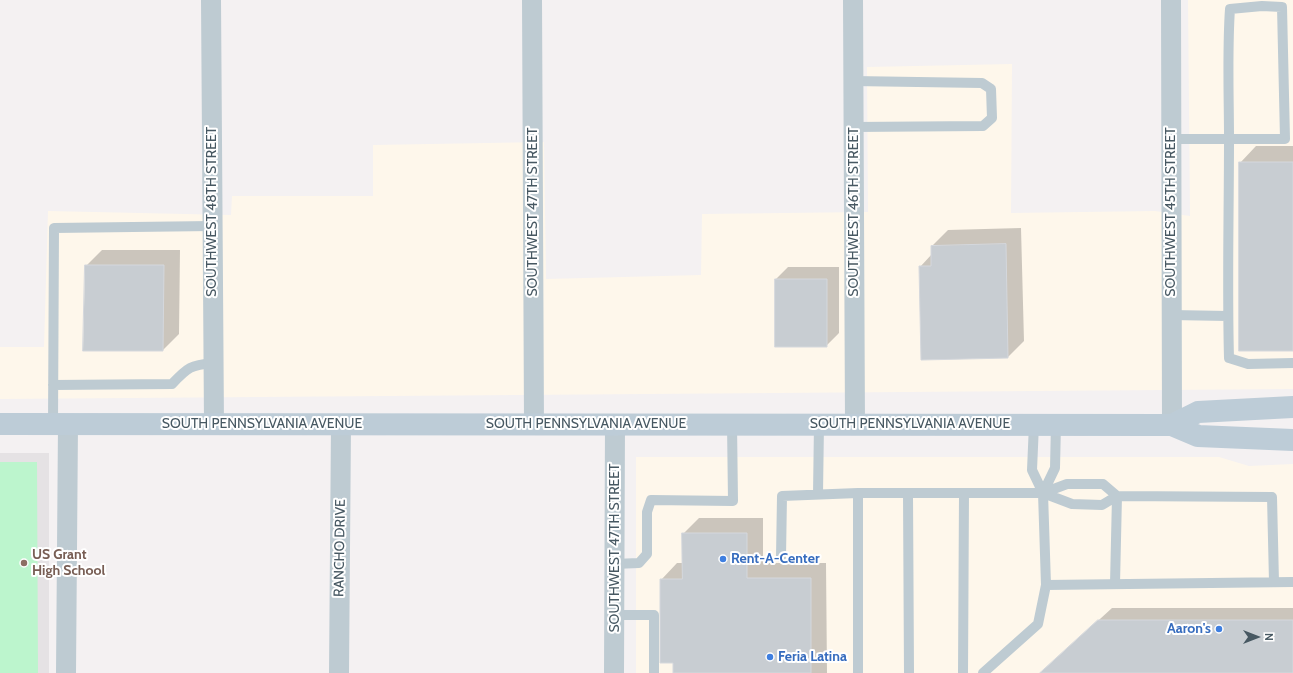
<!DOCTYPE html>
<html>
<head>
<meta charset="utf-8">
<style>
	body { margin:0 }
	#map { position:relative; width:1293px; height:673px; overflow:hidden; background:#f4f1f2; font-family:Cabin,sans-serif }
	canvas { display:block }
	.north { position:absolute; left:1237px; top:617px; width:40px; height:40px; -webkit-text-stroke:3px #fff; paint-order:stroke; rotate:90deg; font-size:11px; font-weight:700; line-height:16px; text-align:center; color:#475862 }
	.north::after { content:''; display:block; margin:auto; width:14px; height:18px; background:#475862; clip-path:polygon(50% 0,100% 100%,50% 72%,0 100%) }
</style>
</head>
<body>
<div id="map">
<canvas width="1293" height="673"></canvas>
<div class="north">N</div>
</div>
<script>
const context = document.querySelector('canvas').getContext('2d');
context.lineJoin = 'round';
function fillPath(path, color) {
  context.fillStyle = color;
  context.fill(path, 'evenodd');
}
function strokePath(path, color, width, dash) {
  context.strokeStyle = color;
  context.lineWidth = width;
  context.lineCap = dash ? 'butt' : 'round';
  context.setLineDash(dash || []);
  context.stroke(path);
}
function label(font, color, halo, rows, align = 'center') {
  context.font = font + ' Cabin,sans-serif';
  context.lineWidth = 4;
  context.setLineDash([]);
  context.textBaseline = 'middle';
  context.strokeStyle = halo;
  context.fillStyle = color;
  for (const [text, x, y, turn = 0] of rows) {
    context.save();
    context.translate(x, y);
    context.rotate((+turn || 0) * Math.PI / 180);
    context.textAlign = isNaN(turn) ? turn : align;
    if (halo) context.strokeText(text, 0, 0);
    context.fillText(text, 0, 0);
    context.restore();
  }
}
const commercial = new Path2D(`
	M1188,0H1293V389L0,399V347H44L48,211L231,215L232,196H373V145L544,142L546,279L701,275L702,214L868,212L867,67L1012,64L1011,213L1155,211L1190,216Z
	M636,457H1219L1249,466L1293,464V673H636Z`);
const education = new Path2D(`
	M0,453H49V673H0Z`);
const green = new Path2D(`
	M0,462H37L38,673H0Z`);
const shadow = new Path2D(`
	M1256,146H1293V350L1240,163Z
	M1021,228L1024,341L1008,357L922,359L920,267L932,254V246L948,230Z
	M102,250H180L179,334L163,350L86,266Z
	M788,267H839V333L826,346L776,279Z
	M699,518H763V563H826L827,673H674V662L661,580L677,563H683V534Z
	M1112,608H1293V673H1041Z`);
const building = new Path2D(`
	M1239,162H1293V351H1239Z
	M1006,244L1008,358L921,360L919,266H931V246Z
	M85,265H164L163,351H83Z
	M775,279H827V347H775Z
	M682,533H747V578H811V673H673V663H660V579H682Z
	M1098,620H1293V673H1040Z`);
const service = new Path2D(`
	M853,81L982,83L991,89L992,118L983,126L853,127
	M1171,139H1285L1282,7L1262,6L1230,9C1227,52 1229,96 1229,139C1229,212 1227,285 1229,358L1248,364L1293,363
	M1171,315L1228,316
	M53,385L172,384C188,367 191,365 213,363
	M53,424L54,228L212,226
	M858,493V673
	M908,493L909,673
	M1043,493L1072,504L1102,505L1117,496L1272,497L1274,582
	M1043,493L1055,468L1056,424
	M818,494L819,424
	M781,557L782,496L858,493H1043L1067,484H1103L1117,496
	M614,564L639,563L647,554V512L651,500L733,501L732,424
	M1115,584L1117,496
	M1046,585L1293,582
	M614,615H654V673
	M963,673L964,493
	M983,673L1038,624L1046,585L1043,493L1032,470L1034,424`);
const minor = new Path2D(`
	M211,0L214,424
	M532,0L534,424
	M853,0L855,424
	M1171,0L1172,425
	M66,673L68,424
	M339,673L341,424
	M614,673L615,424`);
const secondary = new Path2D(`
	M0,424L1172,425L1198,436L1293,440
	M1172,425L1198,412L1293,407`);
const markers = [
	[723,559,4,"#3f7fe0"],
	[24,563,4,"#8d6e63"],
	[1219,629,4,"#3f7fe0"],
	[770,657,4,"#3f7fe0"]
];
const streetNames = [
	["SOUTHWEST 48TH STREET",212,212,-90],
	["SOUTHWEST 47TH STREET",533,212,-90],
	["SOUTHWEST 46TH STREET",854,212,-90],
	["SOUTHWEST 45TH STREET",1171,212,-90],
	["SOUTH PENNSYLVANIA AVENUE",262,424],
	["SOUTH PENNSYLVANIA AVENUE",586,424],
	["SOUTH PENNSYLVANIA AVENUE",910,424],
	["RANCHO DRIVE",340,548,-89],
	["SOUTHWEST 47TH STREET",615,548,-90]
];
const educationNames = [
	["US Grant",32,555],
	["High School",32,571]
];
const shopNames = [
	["Rent-A-Center",731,559],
	["Aaron's",1211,629,"right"],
	["Feria Latina",778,657]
];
fillPath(commercial, '#fef7eb');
fillPath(education, '#e5e2e4');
fillPath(green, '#bcf5cd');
fillPath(shadow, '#0003');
fillPath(building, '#c8cdd2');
strokePath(building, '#d5d8dd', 1);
strokePath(service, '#becbd2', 10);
strokePath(minor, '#becbd2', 20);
strokePath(secondary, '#bdccd7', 22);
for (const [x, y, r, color] of markers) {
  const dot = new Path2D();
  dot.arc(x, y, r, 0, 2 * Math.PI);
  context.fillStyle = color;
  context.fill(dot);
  strokePath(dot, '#fff', 1.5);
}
label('14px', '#475862', '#fff', streetNames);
label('bold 14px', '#785e54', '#fff', educationNames, 'left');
label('bold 14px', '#366cbe', '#fff', shopNames, 'left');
</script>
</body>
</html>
